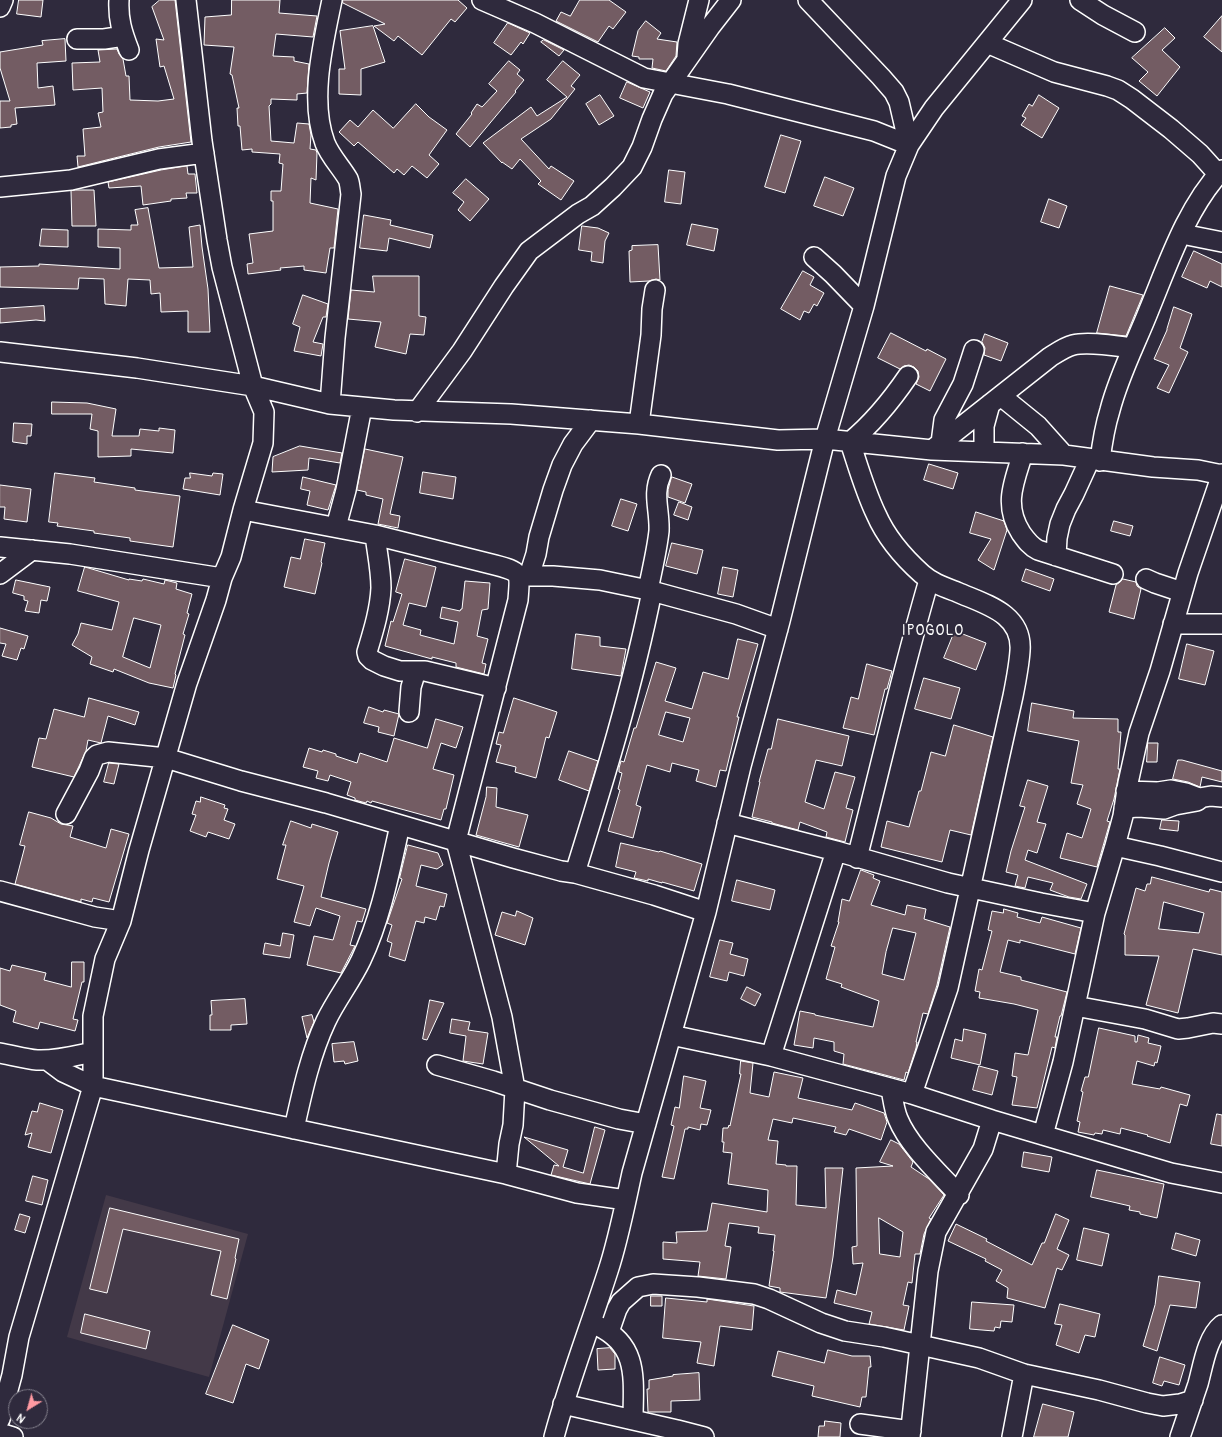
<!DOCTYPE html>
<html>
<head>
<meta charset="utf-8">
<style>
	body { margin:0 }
	#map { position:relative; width:1222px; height:1437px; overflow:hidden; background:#2f2a3d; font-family:Pangolin,sans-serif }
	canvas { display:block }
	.north { position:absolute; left:8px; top:1389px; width:40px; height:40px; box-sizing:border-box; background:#2f2a3d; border:1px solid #827f8b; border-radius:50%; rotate:217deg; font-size:11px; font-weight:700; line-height:16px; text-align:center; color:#fff }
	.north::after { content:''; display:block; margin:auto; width:14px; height:18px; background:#ff9aa2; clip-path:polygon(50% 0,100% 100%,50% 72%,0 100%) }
</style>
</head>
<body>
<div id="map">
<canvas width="1222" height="1437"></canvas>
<div class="north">N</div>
</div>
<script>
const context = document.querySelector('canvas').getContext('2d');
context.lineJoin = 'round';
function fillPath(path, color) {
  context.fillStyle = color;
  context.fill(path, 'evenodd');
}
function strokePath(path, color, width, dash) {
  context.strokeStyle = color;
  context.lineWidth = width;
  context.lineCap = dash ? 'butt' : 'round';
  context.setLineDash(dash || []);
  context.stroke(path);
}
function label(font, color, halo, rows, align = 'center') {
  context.font = font + ' Pangolin,sans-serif';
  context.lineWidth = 4;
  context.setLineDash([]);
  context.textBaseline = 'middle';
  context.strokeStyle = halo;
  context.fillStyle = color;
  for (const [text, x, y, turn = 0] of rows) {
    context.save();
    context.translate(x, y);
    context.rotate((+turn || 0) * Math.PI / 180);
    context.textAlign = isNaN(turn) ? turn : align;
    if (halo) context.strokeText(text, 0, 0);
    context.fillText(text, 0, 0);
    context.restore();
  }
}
const built = new Path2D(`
	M106,1195L248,1234L209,1377L67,1337Z`);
const building = new Path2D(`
	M19,0H43L41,17L17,14Z
	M160,0H175L191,142L159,147L78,167L77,156H85L83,129L101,127L98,113L103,112L102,88L73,90L72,63L100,62L98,50L117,49L119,54L123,59L126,76H129L130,100L158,101L174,99L164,66L160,67L156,39L164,40L152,7Z
	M232,0H280L279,13L317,16L313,37L276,34L273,56L294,57V61L309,64L307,93L297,94V100L271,99V104L269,106L271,141L294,143L297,123L309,124L311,135L310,149L316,150L317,153L316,180L311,178L310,203L338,209L334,248H330L326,273L304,270V266L280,268L281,270L248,274L247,264L253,263L249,234L273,231V201H271V191H281L283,164L279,163L280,154L252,152V149L242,150L240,126H238L237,108H239L232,75L230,74L234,47L204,45L205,17L231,15Z
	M343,0H458L467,8L455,22L451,19L422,55L398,36L394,41L374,26L385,24L343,3Z
	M580,0H609L626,12L613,29L609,26L598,42L556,21L561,12L570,16Z
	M1222,16V52L1204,37Z
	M646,21L661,33L657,39L677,42L676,56L666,71L652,68L653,59H639V57L632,56L638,31Z
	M508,23L530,33L523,44L521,42L511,55L494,43Z
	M373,26L385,62L361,69V95L339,94V69H345L340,31Z
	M1165,28L1175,38L1162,50L1180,67L1157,96L1139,81L1148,72L1132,58Z
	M65,39L66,61L37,63L38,88L53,86L55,105L15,108L17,124L11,125V127L0,128V101H10L0,68V52L43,45L42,41Z
	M544,40L564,50L559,56L541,42Z
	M509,61L520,70L517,74L524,80L515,91L516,92L470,147L456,134L472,114L471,113L477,104L482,107L497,91L489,84Z
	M563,61L580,75L571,86L575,89L551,119L521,139L549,169L551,166L574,181L561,200L538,184L541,181L520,159L512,169L502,162V163L483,143L531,107L537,116L567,97L547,80Z
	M627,82L650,92L643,108L620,98Z
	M600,95L614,116L599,125L586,104Z
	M1039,95L1059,108L1042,138L1021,125L1026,118L1022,116L1029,104L1032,106Z
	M416,104L429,117L447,130L429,155L439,164L427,178L412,166L404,175L397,169L394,173L358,142L354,146L339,132L350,120L358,127L373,110L393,128Z
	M781,135L801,141L785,193L765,187Z
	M187,166L188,174H195L197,193H186L187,198L171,199V201L143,205L141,186L109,188L108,182L161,170Z
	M669,170L685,172L681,204L665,202Z
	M825,177L854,188L843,216L814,206Z
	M466,179L489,199L470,221L458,210L464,202L453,193Z
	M76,190H94L96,226H72L71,191Z
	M1049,199L1067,206L1059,228L1041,222Z
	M148,208L159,268L193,267L189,227L200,225L202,247L208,289L210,332H188V311L161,312L160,293L151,294L150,280L128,279L126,306L105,304L104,279L79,278L78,289L0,287V267L39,266V264L120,269V248L98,247V229L131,230V225H138L135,210Z
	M364,215L391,220L390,225L433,235L430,248L389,238L387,251L360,248Z
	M692,224L718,229L714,251L687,245Z
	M582,226L598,228L609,233L605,241L603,263L591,261L592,252L579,250Z
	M42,229L68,230V247L40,246Z
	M658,245L660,280L656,279L649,281L630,282L629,251L632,250V246Z
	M1194,251L1222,264V287L1210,281L1207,288L1182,277Z
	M803,271L814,277L810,285L824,293L817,306L814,304L809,313L804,311L800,320L781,309Z
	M373,276H419V316L426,317L424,335L410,334L406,354L375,347L381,322L348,319L351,290L374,292Z
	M1110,286L1143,295L1126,336L1097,333Z
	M303,295L328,304L326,317H323L313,342L323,344L321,356L294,351L300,327L293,324Z
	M44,306L45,321L36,320L0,323V309Z
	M1174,307L1192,314L1180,348L1188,352L1169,393L1157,388L1169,365L1154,359L1167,330V329Z
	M891,333L926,351L927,349L946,359L930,391L916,384L919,377L918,371L914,367L909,365L904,366L900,369L878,358Z
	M985,334L1008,343L1001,361L984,355L985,348L982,342Z
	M52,402L87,403L116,409L112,436H139L140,429L159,431V428L175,430L173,453L131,449V456L98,457V431L90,429L92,414H52Z
	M14,423L32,424L31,436H27V444L13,442Z
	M300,446L342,453L340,463L309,458L308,470L272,472L273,457Z
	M365,449L403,457L390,514L400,516L398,528L378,524L383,499L366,495V492L357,490Z
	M929,464L958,473L953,489L924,480Z
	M423,472L456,477L453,499L420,493Z
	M55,473L95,478L94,482L135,488V490L180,496L173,547L130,541V538L94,533V531L57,526L58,523L49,522Z
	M190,473L212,476L213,473L223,474L220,495L183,489L185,478H190Z
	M303,477L336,485L328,510L307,505L310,491L301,489Z
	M672,477L692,484L685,503L668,497V490Z
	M0,485L31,489L27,522L4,519L5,507H0Z
	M621,499L637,504L628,531L612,526Z
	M679,502L692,507L688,520L674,515Z
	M976,512L1004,521L1007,530L994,570L978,560L991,539L970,533Z
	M1114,521L1133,526L1130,536L1111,531Z
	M305,539L325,543L321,562L322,563L315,594L284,587L291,557L300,559Z
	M672,543L703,550L697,574L666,566Z
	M405,559L436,567L426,607L409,603L403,625L421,630L420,635L454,644L458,622L440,618L442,607L460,611L461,609H462L465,581L490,583L488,609L482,610L477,636L488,639L482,663L486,664L484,674L456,667V663L432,657V659L385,646L391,621L393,622L402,594L396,592Z
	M85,567L129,580V579L142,581L143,579L164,584L165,580L177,583L176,589L192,594L187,613L189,614L183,634L185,635L175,674L176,675L173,688L149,683L114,669L113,672L90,664L92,657L72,645L78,634L81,623L112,630L119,602L78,591ZM134,618L161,625L150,668L123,657Z
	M723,567L738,570L733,597L718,594Z
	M1026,569L1054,579L1050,591L1022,581Z
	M1123,579L1136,582L1137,586L1141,589L1134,619L1109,612L1116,585L1120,582Z
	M16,580L50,587L47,601L41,600L39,613L25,611L28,601L24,600V596L13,593Z
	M0,628L28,636L24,649L21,648L17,660L2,656L6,644L0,643Z
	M955,631L986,643L976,670L944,658Z
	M576,634L600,637V646L626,649L621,676L572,669Z
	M738,639L758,644L737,717H739L726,771L720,770L716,787L696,781L699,770L672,763L670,772L647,765L636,805L641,807L633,838L608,831L620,790L618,789L622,773L619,772V768L621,761L624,762L634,728H636L656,662L676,668L665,701L692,709L703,672L728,679ZM666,712L690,718L683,742L659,735Z
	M1187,644L1214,651L1205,685L1179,679Z
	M867,664L892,671L887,689H885L874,735L843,728L851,697L858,699Z
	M924,678L960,688L951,719L915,709Z
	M89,698L139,712L135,725L108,716L101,743L88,740L86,751L74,777L32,767L39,738L46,739L54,709L84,717Z
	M514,698L557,712L549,738L546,737L536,778L515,772L516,767L496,762L501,745L496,744L499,732L503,733Z
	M1032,703L1074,711L1073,718L1118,719V732H1121L1118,769H1120L1114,799L1107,821L1110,822L1097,867L1060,858L1067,833L1082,838L1091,809L1077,804L1083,785L1071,783L1079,741L1028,731Z
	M369,707L383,712L384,710L399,714L394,736L378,732L379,727L364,723Z
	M436,719L463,727L456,748L441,743L433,769L454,775L446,809H444L441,820L372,801L371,803L367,801L366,803L355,800V798L347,795L351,782L330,775L328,781L316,778L318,771L303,767L309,748L322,752L323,750L336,754V756L357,763L360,753L387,762L394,738L427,748Z
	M778,719L849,736L842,766L816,760L805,802L824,809L835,772L855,777L846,808L853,810L845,842L826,837L827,832L800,822L798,830L772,823V822L752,817L760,782H759L768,749H771Z
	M954,725L993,737L971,835L950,830L942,862L881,847L887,821L909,827L919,791H921L931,752L945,756Z
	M1148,743H1158L1157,762H1147Z
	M569,751L598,761L589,791L559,780Z
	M1178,760H1182L1222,771V782L1202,777L1200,787L1188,782L1173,779Z
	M109,763L119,764L114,784L104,782Z
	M1028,780L1048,786L1037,822L1046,824L1037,853L1028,850L1025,860L1087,884L1081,899L1069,897L1050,890L1053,883L1028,877L1025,888L1015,886L1018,875L1006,872L1011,851L1025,807L1020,806Z
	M487,787L497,788L496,807L528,815L519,847L476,835L486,797Z
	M201,797L225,805L224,808L228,809L224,820L235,824L229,839L208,832L206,837L190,831L196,815L192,814L196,801L200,802Z
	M29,812L51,818L61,824L73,826L70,837L106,848L111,829L129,834L109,902L93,898L92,902L81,899V902L15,884L25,846L20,845Z
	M1162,820L1179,821L1178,831L1160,829Z
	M291,821L311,828L312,824L338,832L329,863L321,897L366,909L362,922L357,921L350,945L355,946L341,973L307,965L314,936L333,940L340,916L316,908L310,926L294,922L304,886L277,879L286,845H283Z
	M621,843L659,852L660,851L702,864L694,891L662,882V883L648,879V881L634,878L636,872L616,867Z
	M408,845L438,853L443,865L437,869L421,865L416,886L447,894L444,907L440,906L436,920L425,917L424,923L416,921L405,961L389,956L392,943L387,941L392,925L387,923L402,879L400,878Z
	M861,870L874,875L873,878L880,881L871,905L905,915L907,905L926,909L924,919L950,927L937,985L928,1014L923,1013L916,1042H917L916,1048L908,1073L906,1072L904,1080L843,1064L844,1054L834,1051V1042L814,1038L813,1048L794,1045L800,1011L815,1014V1015L873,1027L879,1001L841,987L842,984L826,979L835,947L831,946L839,922H838L842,899L849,901ZM893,928L916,933L904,980L882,974L886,952Z
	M1152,877L1209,892L1210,889L1222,892V955L1193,949L1178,1013L1146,1005L1159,956L1125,955V935L1124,934L1136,888L1145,891L1147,884H1150ZM1164,902L1204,913L1199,933L1159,929Z
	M737,880L775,890L770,910L732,901Z
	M1004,909L1018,913L1017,917L1040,923L1042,917L1081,928L1075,954L1020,940V943L1008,940L1000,972L1021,977V980L1067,992L1061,1016H1060L1055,1037H1057L1055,1048L1052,1047L1037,1108L1012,1105L1017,1077L1012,1076L1015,1053L1028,1055L1038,1010L1014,1004L979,998L980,992L975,991L979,969L982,970L992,931L988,930L992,911L1003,913Z
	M517,911L533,918L525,945L495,935L502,912L515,916Z
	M283,933L294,935L290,958L263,954L265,943L280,946Z
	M720,940L733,943L730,954L748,959L744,976L729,972L727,981L710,977Z
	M72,962H84V982H82L73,1019L78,1020L75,1031L40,1022L38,1029L13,1022L16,1011L0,1005V968L10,971L12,965L46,973L44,980L71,987Z
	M747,987L761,994L755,1006L741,999Z
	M245,999L247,1024L231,1025V1030H210V1015H212L211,1001Z
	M430,1000L444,1003L427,1040L423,1039Z
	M312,1015L314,1022L307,1038L302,1017Z
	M452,1019L470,1022L468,1030L488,1033L483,1064L463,1061L466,1036L450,1033Z
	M1099,1028L1135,1036V1042H1137L1138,1035L1149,1038L1148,1043L1161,1046L1157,1063L1155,1062L1154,1066L1137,1061L1132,1084L1160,1089L1161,1087L1190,1095L1187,1106L1180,1104L1170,1143L1147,1136L1148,1135L1121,1128L1120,1134L1103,1130L1102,1134L1095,1133L1094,1135L1078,1132L1080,1122L1077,1121L1083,1092L1081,1091L1085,1077H1088Z
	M964,1029L986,1034L980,1065L951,1058L955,1039L962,1041Z
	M354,1042L358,1061L345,1064L344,1061L334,1062L332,1044Z
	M741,1061L753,1063L750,1093L769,1097L774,1072L803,1078L798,1098L852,1110L855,1103L884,1113L887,1122L881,1140L849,1129L846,1135L834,1132L836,1127L793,1118L792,1123L773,1119L768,1140L778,1141L776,1164L786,1165V1166H797L796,1205L826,1208L825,1168H843L833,1257L826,1298L780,1292V1288L769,1286L774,1251H773L775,1235L758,1233L759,1227L729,1223L725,1246L731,1247L726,1279L698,1276L700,1262L663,1259V1242L677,1243L676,1232L707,1231L712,1203L767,1212L768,1190L728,1184L732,1153L723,1152L724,1142H722L723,1128H728L729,1125L730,1126L741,1074H740Z
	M979,1066L998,1071L992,1095L973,1090Z
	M684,1076L706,1081L700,1108L711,1110L707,1125L701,1124L700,1130L688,1127V1129H685L674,1179L662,1177L674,1126L671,1125L675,1107L679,1108Z
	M40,1103L63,1110L51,1153L28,1147L32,1133L25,1135L32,1111L37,1112Z
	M1217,1114L1222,1115V1146L1211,1144Z
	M595,1127L605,1130L590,1184L551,1175L554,1165L559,1166L524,1137L568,1150L563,1167L583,1173Z
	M891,1140L899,1144L913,1162L911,1167L929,1179L944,1195L929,1218L931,1219L924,1234L920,1254H915L912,1283L908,1282L903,1305L909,1306L904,1330L869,1324L872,1312L834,1303L837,1290L856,1295L863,1263L853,1264L852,1247L857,1246L856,1168L893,1166L880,1162ZM879,1218L903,1232L900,1257L880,1254Z
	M1024,1152L1052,1157L1049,1172L1022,1167Z
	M1097,1170L1164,1184L1157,1218L1140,1214V1212L1129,1210L1130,1206L1091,1197Z
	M33,1176L48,1180L42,1205L26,1201Z
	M110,1208L239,1239L235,1258L236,1259L227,1299L211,1295L221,1251L123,1229L107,1293L90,1289Z
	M20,1214L30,1217L25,1233L15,1230Z
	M1056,1214L1069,1220L1057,1249L1069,1255L1062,1270L1057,1268L1045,1308L1007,1298L1008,1288L996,1281L1002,1270L985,1261L986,1259L948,1241L956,1224L987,1239L986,1241L1032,1265L1042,1243H1044Z
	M1084,1228L1109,1234L1102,1266L1077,1260Z
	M1176,1233L1200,1240L1196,1256L1172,1249Z
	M1159,1276L1200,1282L1196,1308L1170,1305L1157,1351L1143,1346L1155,1305Z
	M651,1296H662V1306H651Z
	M666,1298L707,1302V1299L754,1306L752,1330L720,1326L714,1366L697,1363L701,1342L663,1338Z
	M972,1302L1014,1305L1012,1322L1001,1321L1000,1328L995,1327L994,1331L970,1329Z
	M1060,1304L1100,1314L1095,1337L1085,1335L1079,1353L1056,1345L1062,1325L1055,1324Z
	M85,1314L150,1331L146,1349L81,1333Z
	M233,1325L269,1340L259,1369L246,1364L233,1403L206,1394Z
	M610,1348L615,1354V1369L598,1370L597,1349Z
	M828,1350L852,1356H870L871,1367H869L866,1397H862L860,1407L812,1396L814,1386L772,1376L778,1351L824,1363Z
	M1160,1357L1185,1365L1179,1385L1164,1381L1162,1386L1153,1383Z
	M699,1373L700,1400L671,1401V1412H648L647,1389H649V1380L673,1376V1375Z
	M1043,1404L1074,1412L1068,1437H1034Z
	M825,1421L841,1423L840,1437H818L819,1426H824Z`);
const minor = new Path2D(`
	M119,0C118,19 122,32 129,50
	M482,0L535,23L644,78L728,94L874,131L909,145
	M808,0L881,77L894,92L899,102L909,145
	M1080,0L1103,15L1135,32
	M0,7L3,0
	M77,39H104L124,36
	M987,43L1054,72L1107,86L1118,90L1132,99L1171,129L1200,154L1218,174
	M687,57L688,44L699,0
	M0,187L71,180L159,159L204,153
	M1182,234L1222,242
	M814,257L833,274L864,306
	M0,352L137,368L253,386L330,404L394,410L511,414L639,424L778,440L825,439L932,450L1064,455L1153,467L1198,470L1222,475
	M908,376C891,401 873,423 850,442C858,466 865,491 876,514C886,537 903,557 922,574C932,583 944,587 957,592C984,604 1023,613 1020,651C1019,666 1016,681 1013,696L948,988L912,1094
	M1001,396L1038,426L1064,455
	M330,404L335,338L351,194C350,190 350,183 348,179C341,167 330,156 325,143C309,100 323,44 332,0
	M417,412L462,351L504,286L529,251L578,214L592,206L613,187L632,167L642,147L652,119L663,94L710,27L731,0
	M639,424L651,335L652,309L655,290
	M941,443L944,420L963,384L974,350
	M932,450L1050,357C1058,352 1065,347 1073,345C1088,341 1116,346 1133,348
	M984,452V426L990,404
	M1023,453C1014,482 1003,505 1021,533C1026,540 1030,546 1038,550L1113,574
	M1100,461C1102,444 1105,426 1110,410C1119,375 1136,343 1149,310C1168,264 1187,207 1222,170
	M243,510L375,535L495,565C522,572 520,573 518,600L456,841L502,1017L515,1089L513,1125L509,1144L506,1174
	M336,527L346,490L362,407
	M375,535C377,552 381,570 381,588C380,610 373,632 367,652L368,656L372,660L384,666L400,671H425L496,688
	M0,547L70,554L222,578
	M1056,556L1057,538L1060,524L1066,509L1074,494L1090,459
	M0,574L32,550
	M518,576H553L600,580L648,590L736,614L778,629
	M529,576L536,554L539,537L553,490L562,465L573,444L591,420
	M1146,579L1155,583L1182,592
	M648,590C652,570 657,550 659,531C660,510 652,494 661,475
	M1173,624H1222
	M409,712L411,687L416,671
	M1126,791L1158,792L1171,790L1186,793L1199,798L1211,796L1222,797
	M1124,808L1139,807L1164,809L1175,805L1197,801L1201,798
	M66,814L89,771L94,758L97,755L108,752L166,758L241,781L326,803L513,858L561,871L575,873L654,895L706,912
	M727,823L836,851L948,883L1041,903L1095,913
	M1115,846L1160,856L1222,872
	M857,858C881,765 902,672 929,580
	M575,873C604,780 633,686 652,591
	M0,891L95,917L121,921
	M1075,1006L1145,1019L1178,1029L1188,1028L1213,1023L1222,1024
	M671,1035L771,1056L912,1094L992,1120L1171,1173L1222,1183
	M0,1053C12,1055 25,1059 37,1060C56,1061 74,1056 93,1052
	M771,1056L836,851
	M47,1060L63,1072L93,1086L506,1174L577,1193L626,1200
	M437,1065L493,1081L550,1100L619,1119L646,1124
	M891,1089C893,1099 894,1110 898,1119C909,1146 939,1173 959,1195
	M294,1129C302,1093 310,1055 326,1021C336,1000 351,981 361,960C381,918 390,870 400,825
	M1043,1135L1063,1062L1095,913L1115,846L1123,816L1128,783L1139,733L1160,671L1188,573L1222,474
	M598,1326C640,1346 633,1381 633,1420
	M609,1332L617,1309L621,1302L638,1287L653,1284L698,1287L754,1294L769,1299L821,1323L845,1331L884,1337L979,1358L1024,1374L1099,1390L1147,1403L1163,1406L1180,1404L1193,1400
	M563,1404L677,1430L704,1437
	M0,1419L12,1375L19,1337L93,1086V1016L105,959L121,921L139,850L187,683L216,600L222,578L231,557L243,510L263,443L264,412L253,386L222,267L217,240L202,141L186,0
	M860,1424L911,1431
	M0,1433L13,1437
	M554,1437C569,1381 590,1327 608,1271C618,1241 625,1205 632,1173L706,912L741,766L780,621L825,439L864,306L896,176L909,145L934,108L1022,0
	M910,1437L928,1271L936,1232L983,1149L992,1120
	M1012,1437L1024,1374
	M1180,1437C1186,1419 1192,1402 1198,1384C1203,1366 1207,1337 1222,1325`);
const quarterNames = [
	["IPOGOLO",933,631]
];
fillPath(built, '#433948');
fillPath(building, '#735c63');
strokePath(building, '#fff', 1);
strokePath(minor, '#fff', 22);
strokePath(minor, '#2f2a3d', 19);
context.letterSpacing = '1px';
label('14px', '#fff', '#2f2a3d', quarterNames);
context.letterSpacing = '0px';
</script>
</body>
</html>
